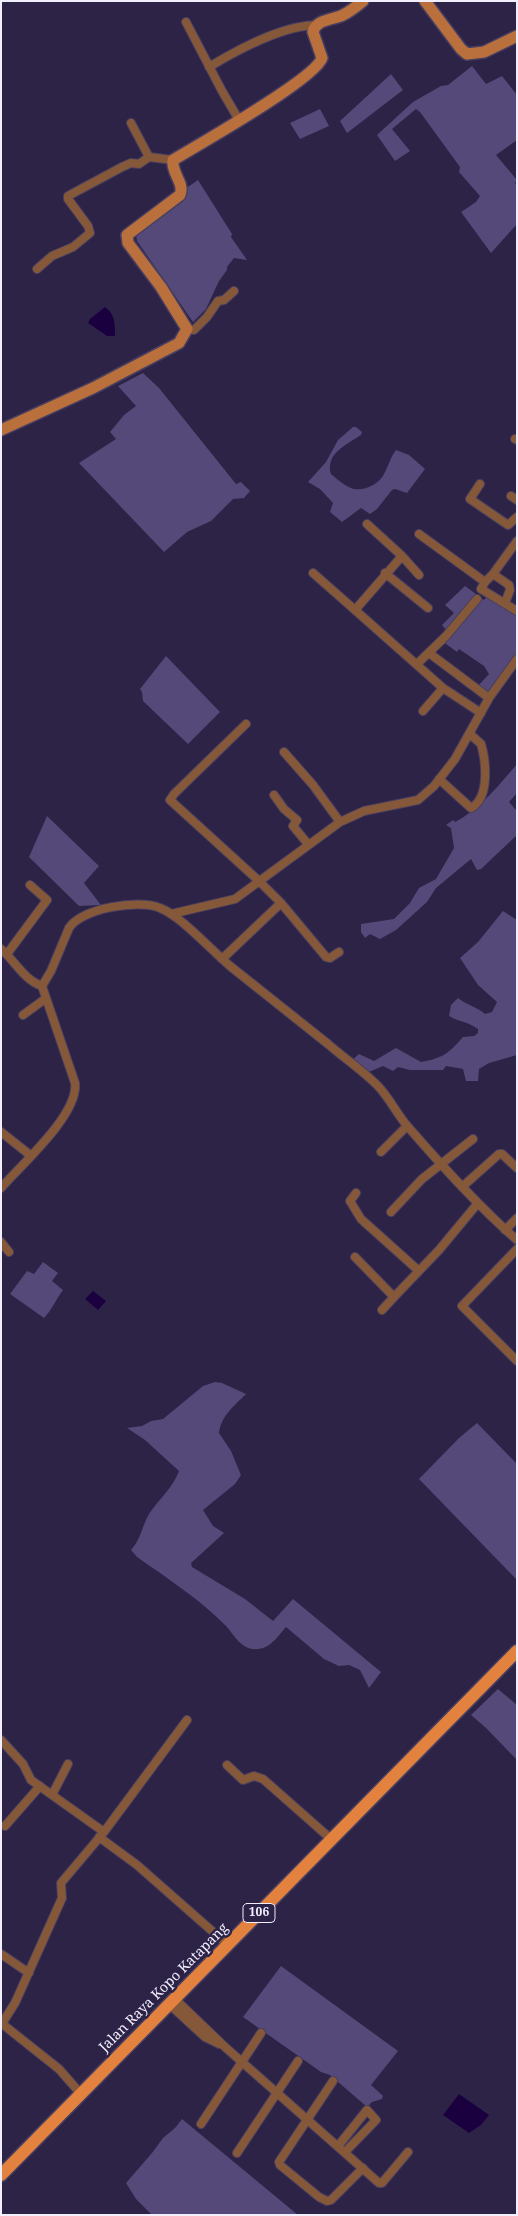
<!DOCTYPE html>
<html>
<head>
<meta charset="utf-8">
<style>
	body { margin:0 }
	#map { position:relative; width:518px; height:2216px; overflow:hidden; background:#2c2347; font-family:"Noto Serif",serif }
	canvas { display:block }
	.frame { position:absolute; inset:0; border:2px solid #f1eefd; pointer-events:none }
</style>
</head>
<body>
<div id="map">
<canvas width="518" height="2216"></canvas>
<div class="frame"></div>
</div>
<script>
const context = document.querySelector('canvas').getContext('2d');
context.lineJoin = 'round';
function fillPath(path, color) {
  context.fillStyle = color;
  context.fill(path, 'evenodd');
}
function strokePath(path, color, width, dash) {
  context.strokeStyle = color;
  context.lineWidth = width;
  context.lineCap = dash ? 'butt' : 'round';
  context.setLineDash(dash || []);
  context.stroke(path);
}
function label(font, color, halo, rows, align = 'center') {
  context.font = font + ' "Noto Serif",serif';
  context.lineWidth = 5;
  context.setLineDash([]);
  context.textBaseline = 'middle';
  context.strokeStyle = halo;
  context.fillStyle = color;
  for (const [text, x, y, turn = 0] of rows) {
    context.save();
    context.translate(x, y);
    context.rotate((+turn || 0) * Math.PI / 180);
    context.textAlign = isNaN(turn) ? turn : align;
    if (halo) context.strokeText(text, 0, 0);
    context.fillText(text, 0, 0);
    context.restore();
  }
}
const green = new Path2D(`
	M472,66L486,84L502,76L517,95V140L496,155L517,180L515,183L517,186V224L491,253L461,212L476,202L480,196L459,172L460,167L420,112L416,109L392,129L410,151L395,161L377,135L413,102L441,86L448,85Z
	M391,74L403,90L347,133L340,121Z
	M320,109L329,126L300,139L290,123Z
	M198,180L232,234L231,237L247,260L234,258L227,267V270L219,281L206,309L193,322L137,241L136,235L182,202L186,197L185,189Z
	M143,373L159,388L236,484L241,482L250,491L244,498L233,499L211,521L187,532L164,552L79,463L116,439L110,432L124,415L136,406L118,386Z
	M353,427H356L362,432L361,435C346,445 325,454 331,474C337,479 346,487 354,489C365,491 379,484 384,474C389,465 390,458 396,450L409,455L425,469L407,493L395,489L392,490L377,509L370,514L361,508L342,522L330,512L333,503L320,489L308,482L326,462L338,440Z
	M465,586L484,600L491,592L517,609V654L487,694L478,686L489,674L484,666L459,649L457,652L442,641L450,635L442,625L454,613L445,605Z
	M166,656L220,712L188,744L143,701L142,692L140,689Z
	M517,764V793L509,802L517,811V835L481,869L477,870L471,859L436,888L427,902L396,930L380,939L370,934L365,938L361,932V924L394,919L410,903L419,888L436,879L454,848L451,828L446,825L453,820L455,822C480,809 499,785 517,764Z
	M47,816L99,866L84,883L101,905L79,906L29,857Z
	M503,911L517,920V1055L489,1063L479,1069L478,1081H466L463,1069L446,1066L443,1070H410L398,1067L393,1071L383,1066L369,1072L352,1060L359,1054L374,1061L396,1048L421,1062C443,1058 448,1054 463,1037L474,1036L478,1033V1029C467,1021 459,1022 449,1016L451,1005L458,998C467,1005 477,1007 485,1014L492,1012L497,1002L478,985L460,958L478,942Z
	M43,1262L58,1273L52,1281L63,1290C56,1299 52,1310 44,1318L10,1294L27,1271L34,1274Z
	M215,1382L222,1383L246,1394C234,1406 221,1416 219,1433L231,1451L241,1475L235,1484L203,1510L213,1526L224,1533L191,1563L192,1567L245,1599L273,1621L293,1599L381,1672L369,1688L360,1670L349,1665L339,1666L324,1659L286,1627C277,1637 269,1651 253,1649C240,1648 233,1633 225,1625C199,1599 167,1578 137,1557L131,1550C141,1539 142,1526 149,1514C159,1499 173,1488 179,1471L145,1440L127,1428L142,1426L151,1421L163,1419L203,1386Z
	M477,1423L517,1464V1580L419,1479L459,1438Z
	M498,1689L517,1705V1760L486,1728L471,1715Z
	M281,1966L398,2051L371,2085L383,2096L382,2099L372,2102L367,2107L330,2075L321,2072L243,2017Z
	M182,2119L298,2215H152L136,2199L126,2183L152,2153L163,2138L175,2128Z`);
const water = new Path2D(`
	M105,307C115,314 115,324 115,336H107L88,323L90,319Z
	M93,1291L106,1301L98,1310L85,1299Z
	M459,2094L489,2115L481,2125L469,2133L443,2115Z`);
const street = new Path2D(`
	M186,22L222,91L239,120
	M209,67C237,50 284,25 317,25
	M131,123L149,157
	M37,269L52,256L73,247L90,233L88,226L68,199V196L122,167L131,163L139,164L149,157L173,160
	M187,329L194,330L207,317L218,301L224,300L234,291
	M515,439L517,440
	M480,484L470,499L508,525L517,517
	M511,496L517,500
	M367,524L402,556L355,610L443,688L481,713
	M419,534L485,582L493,574L517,541
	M402,556L419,575
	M313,573L355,610
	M385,573L428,608
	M493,574L509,585L510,590L505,603
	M485,582L481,589L517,611
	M429,653L489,698
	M417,664L446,636L477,599
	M423,711L443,688
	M246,724L174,794L170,800L259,881L281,903L326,957L330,958L339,952
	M284,752L313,785L340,822
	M439,779L471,808C490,798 486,761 481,744L470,734
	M274,795L284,809L297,820L293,826L308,844
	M171,914L235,899L340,822L364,811L418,800L434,786L455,759L489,698L517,659
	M1,949C15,961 24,980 42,986
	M7,954L47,900L30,885
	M222,959L281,903
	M23,1015L45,999
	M1,1132L30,1155
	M381,1152L407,1126
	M462,1187L499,1154H502L517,1168
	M1,1188C22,1164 79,1114 75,1083L42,986L51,971L69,928C82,908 139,899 160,908C181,916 211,950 230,966C263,992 295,1018 328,1044C344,1058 362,1070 377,1085C390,1098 397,1115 409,1128C443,1167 478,1206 517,1240
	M356,1193L350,1201L361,1219L419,1271
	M391,1212L422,1179L473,1139
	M505,1230L517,1218
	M1,1242L9,1252
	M517,1249L462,1306L517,1361
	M355,1257L394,1297L439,1250L478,1203
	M382,1310L394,1297
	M1,1740L23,1764L31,1780L104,1832
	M227,1765L243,1780L254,1776L263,1779L331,1839
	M52,1795L68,1764
	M5,1826L40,1786
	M99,1837L137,1865L228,1945
	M1,1954L29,1973
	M175,1999L225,2047L379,2183H382L408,2152
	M169,2004L205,2037L219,2044
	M1,2023L59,2069L80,2093
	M1,2025L15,2003L62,1898L61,1883L104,1832L187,1720
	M333,2081L279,2162L280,2165L319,2197L327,2201L331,2200L363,2168
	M201,2124L261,2033
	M338,2146L367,2110L376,2120L345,2152
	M237,2153L298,2061`);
const secondary = new Path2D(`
	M425,1L461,49L467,54L484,52L517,36
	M1,430L93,388L179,343L187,329L161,287L128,243L127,235L180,195C185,183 171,173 173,160C198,145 315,79 322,58L313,32C316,19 333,20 343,15C351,11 357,6 363,1`);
const primary = new Path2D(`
	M1,2175L517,1651`);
const shields = [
	[259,1913,32]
];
const shieldNames = [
	["106",259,1913]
];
const streetNames = [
	["Jalan Raya Kopo Katapang",164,1988,-45]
];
fillPath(green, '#544978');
fillPath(water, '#1b0040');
strokePath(street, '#483f60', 10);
strokePath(secondary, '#483f60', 14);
strokePath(primary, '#483f60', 15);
strokePath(street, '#86583a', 8);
strokePath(secondary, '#ba703d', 11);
strokePath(primary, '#e2823e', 12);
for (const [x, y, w] of shields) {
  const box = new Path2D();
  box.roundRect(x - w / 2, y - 9.5, w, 19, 4);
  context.fillStyle = '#2c2347';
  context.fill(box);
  strokePath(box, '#f1eefd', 1);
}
label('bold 12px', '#f1eefd', null, shieldNames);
label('14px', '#f1eefd', '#2c2347', streetNames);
</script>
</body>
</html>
